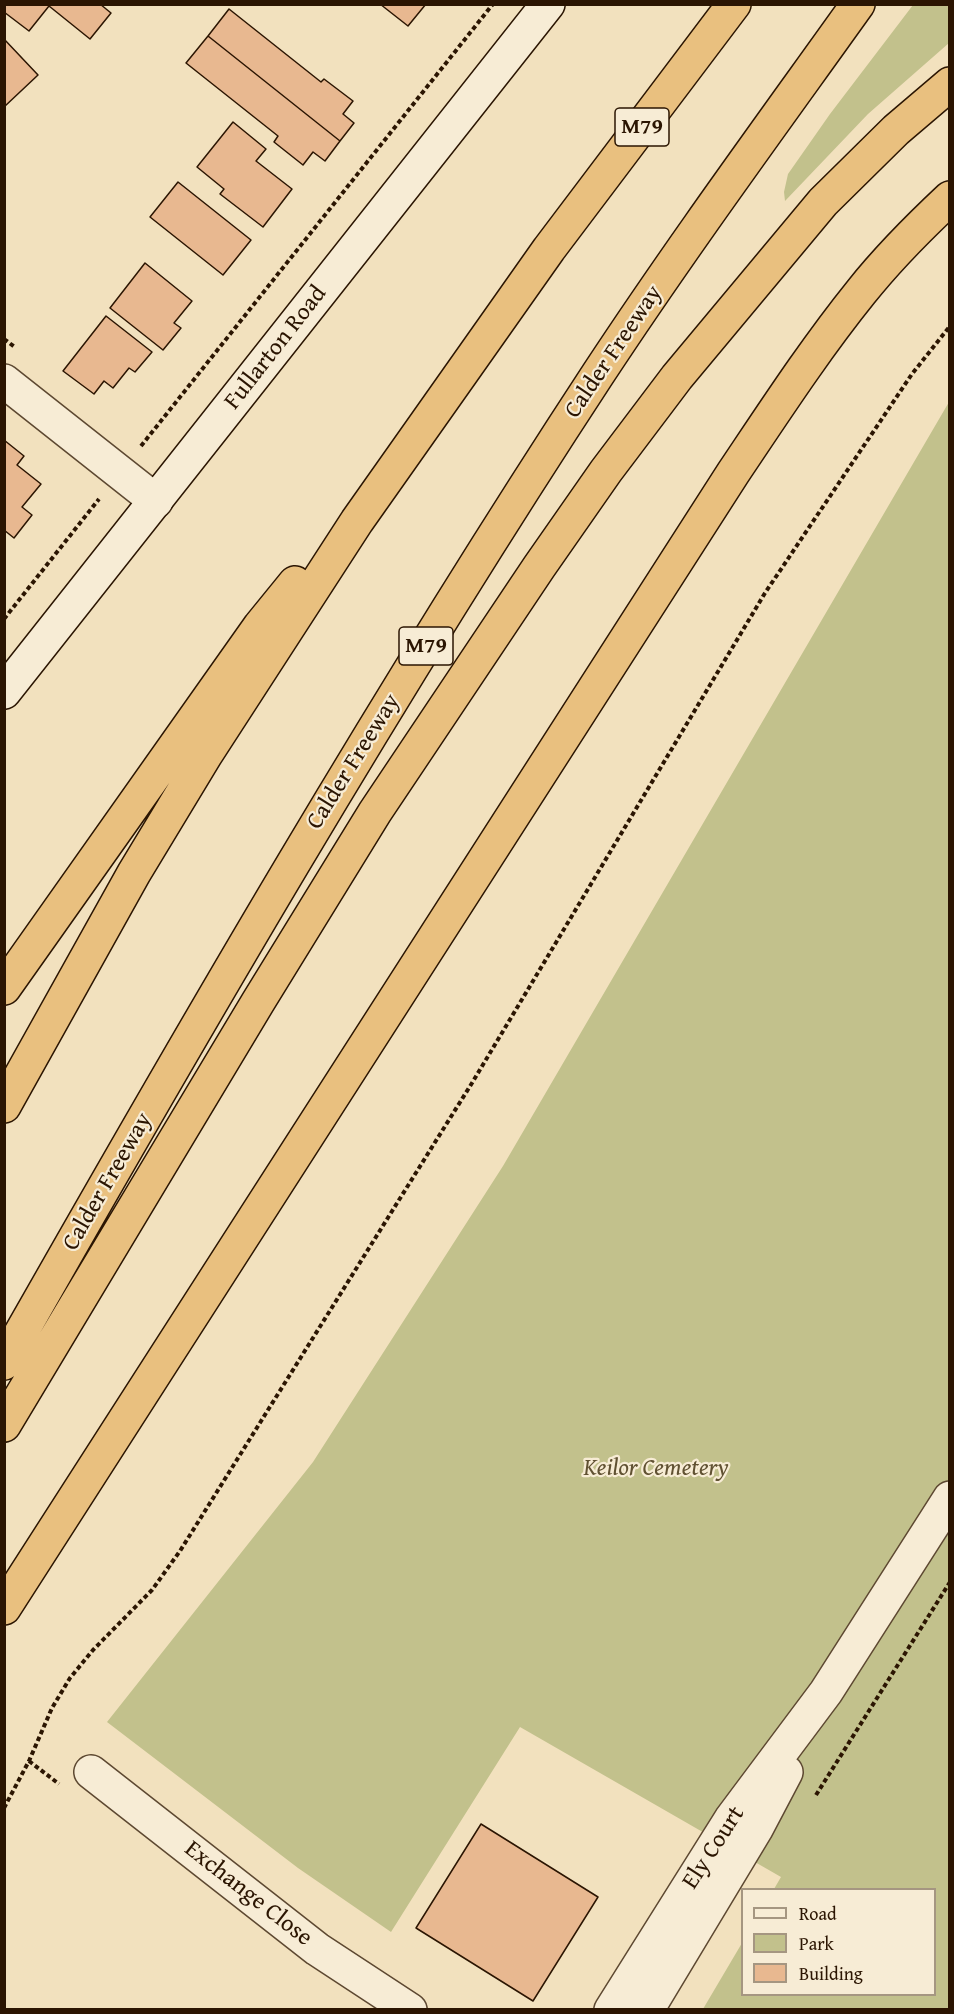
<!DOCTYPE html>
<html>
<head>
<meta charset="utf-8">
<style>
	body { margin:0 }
	#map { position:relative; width:954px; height:2014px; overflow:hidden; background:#f2e1be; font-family:"Gentium Book Plus",serif }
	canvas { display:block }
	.frame { position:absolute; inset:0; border:6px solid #2b1502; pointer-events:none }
	.legend { position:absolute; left:741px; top:1888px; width:195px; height:108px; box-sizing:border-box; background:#f7ecd5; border:2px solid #a59681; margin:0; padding:8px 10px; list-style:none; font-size:18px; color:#2b1502 }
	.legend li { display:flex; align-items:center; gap:12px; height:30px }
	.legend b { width:30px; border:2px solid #a59681 }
</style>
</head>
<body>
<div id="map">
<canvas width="954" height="2014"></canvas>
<div class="frame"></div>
<ul class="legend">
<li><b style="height:8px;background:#f7ecd5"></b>Road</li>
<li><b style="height:16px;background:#c2c18c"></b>Park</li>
<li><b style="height:16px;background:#e8b890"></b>Building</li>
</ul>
</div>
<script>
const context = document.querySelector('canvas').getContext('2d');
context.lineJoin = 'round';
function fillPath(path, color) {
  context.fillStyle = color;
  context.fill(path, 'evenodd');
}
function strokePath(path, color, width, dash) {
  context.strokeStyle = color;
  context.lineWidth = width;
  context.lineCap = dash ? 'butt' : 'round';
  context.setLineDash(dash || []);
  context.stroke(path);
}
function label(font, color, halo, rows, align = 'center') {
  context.font = font + ' "Gentium Book Plus",serif';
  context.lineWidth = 4.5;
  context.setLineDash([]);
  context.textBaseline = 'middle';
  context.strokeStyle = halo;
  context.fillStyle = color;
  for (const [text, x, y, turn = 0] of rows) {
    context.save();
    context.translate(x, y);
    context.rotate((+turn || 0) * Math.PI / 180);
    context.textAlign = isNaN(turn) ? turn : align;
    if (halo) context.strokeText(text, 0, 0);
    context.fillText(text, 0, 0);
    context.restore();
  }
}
const green = new Path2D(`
	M913,5H949V43L868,114L785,201L784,192L788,174L830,114Z
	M949,402V2009H703L742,1943V1994H934V1890L774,1889L781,1877L520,1727L391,1932L298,1868L107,1722L313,1462L503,1166Z`);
const building = new Path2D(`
	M4,4H100L111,13L90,39L49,6L29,31L4,12Z
	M380,4H426L408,26Z
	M229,9L321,82L324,79L353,101L343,114L354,123L340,141L208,36Z
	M208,36L340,141L325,161L313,152L303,165L274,142L278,136L186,63Z
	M4,39L38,75L4,107Z
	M233,122L266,149L256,161L292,189L263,227L220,194L224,189L197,167Z
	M178,182L251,240L223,275L150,217Z
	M145,263L192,301L174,323L181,328L163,350L110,308Z
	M106,316L152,352L135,372L129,368L113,388L104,381L94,394L63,371Z
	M4,440L24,456L17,465L41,484L22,507L32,515L14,538L4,530Z
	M481,1824L598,1897L533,2001L416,1928Z`);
const path = new Path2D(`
	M4,339L16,348
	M141,446L493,4
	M4,619L99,499
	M29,1761L59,1784
	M816,1795L950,1582
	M4,1808L29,1761L52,1708L70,1678L93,1650L152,1590L180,1551L472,1083L765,593L912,374L950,326`);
const street = new Path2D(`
	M4,381L156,501
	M91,1772L317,1949L410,2010
	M611,2010L731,1819L826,1692L950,1498
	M647,2010L756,1829L786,1772`);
const secondary = new Path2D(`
	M4,692L548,4`);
const highway = new Path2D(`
	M4,988L260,626L295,583
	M4,1106L134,873L206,754L357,521L549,249L734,4
	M4,1363C194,1028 387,696 598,374C681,248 770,127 858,4
	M4,1425L258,1002L375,812L539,567L606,471L677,377L823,202L896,130L950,84
	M4,1608L733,473C774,412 815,349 861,292C888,258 919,227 950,198`);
const shields = [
	[642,127,54],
	[426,646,54]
];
const shieldNames = [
	["M79",642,127],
	["M79",426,646]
];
const streetNames = [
	["Fullarton Road",276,348,-52],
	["Calder Freeway",614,352,-56],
	["Calder Freeway",354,762,-58],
	["Calder Freeway",108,1182,-60],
	["Ely Court",714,1848,-57],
	["Exchange Close",248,1894,38]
];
const parkNames = [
	["Keilor Cemetery",656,1469]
];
fillPath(green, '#c2c18c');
fillPath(building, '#e8b890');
strokePath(building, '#2b1502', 1.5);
strokePath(street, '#5d4831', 36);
strokePath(secondary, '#2b1502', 36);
strokePath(highway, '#2b1502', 36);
strokePath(path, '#2b1502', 4, [4.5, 3]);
strokePath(street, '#f7ecd5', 33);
strokePath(secondary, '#f7ecd5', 33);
strokePath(highway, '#e9c07f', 33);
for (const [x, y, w] of shields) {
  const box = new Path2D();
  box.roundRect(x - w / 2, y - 19, w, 38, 4.5);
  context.fillStyle = '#f7ecd5';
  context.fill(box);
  strokePath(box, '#2b1502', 1.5);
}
label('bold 22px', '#2b1502', null, shieldNames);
label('24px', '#2b1502', '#f7ecd5', streetNames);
label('italic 24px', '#605132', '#f7ecd5', parkNames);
</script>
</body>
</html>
